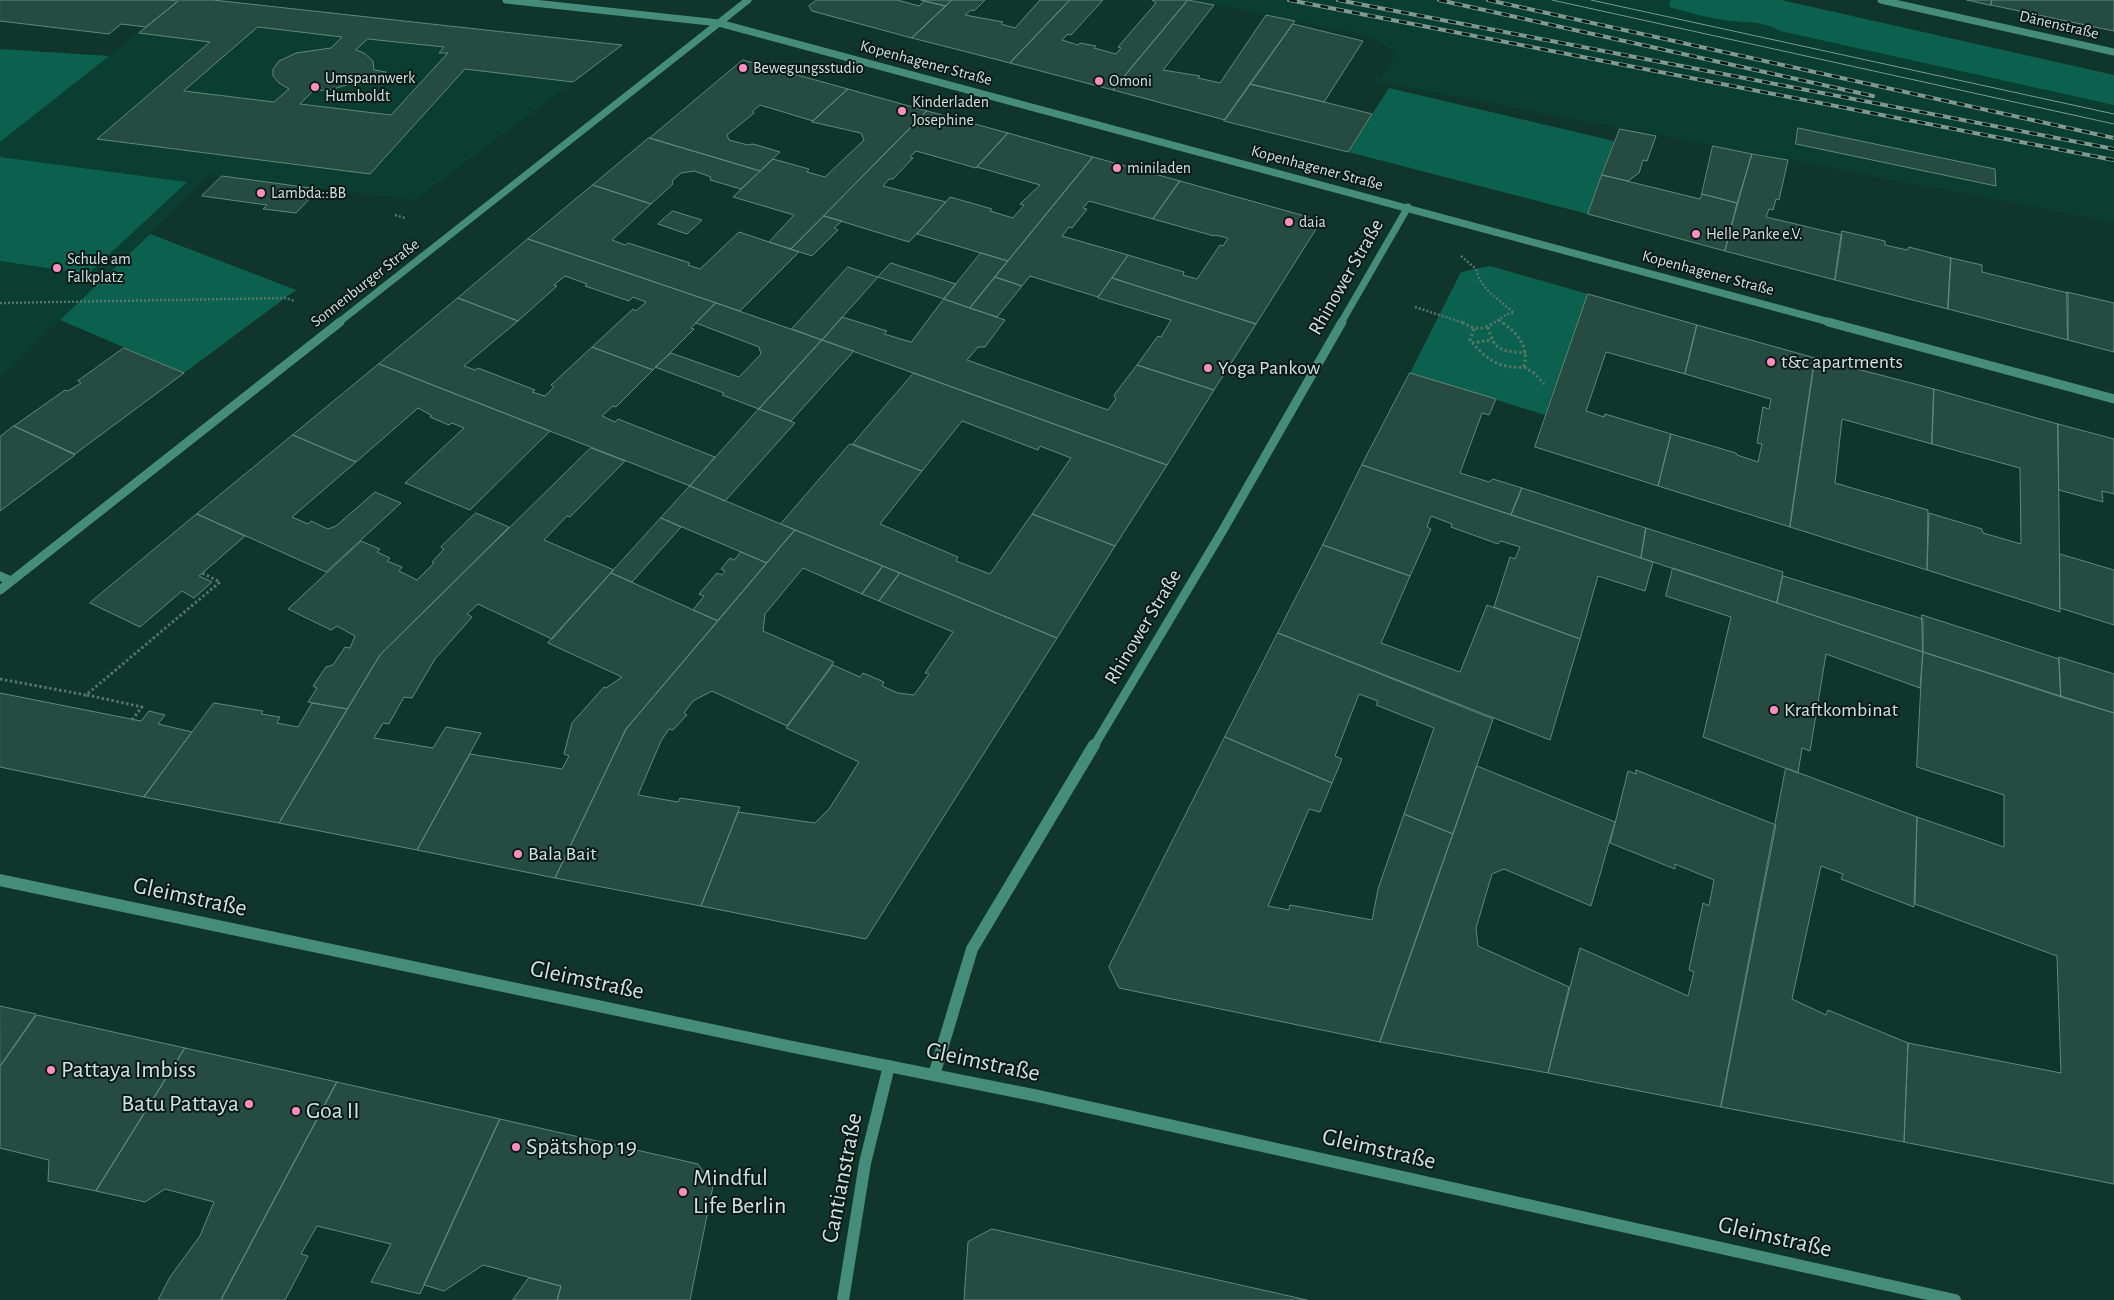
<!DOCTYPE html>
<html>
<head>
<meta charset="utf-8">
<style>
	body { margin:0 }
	canvas { display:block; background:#10362c }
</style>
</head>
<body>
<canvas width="2114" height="1300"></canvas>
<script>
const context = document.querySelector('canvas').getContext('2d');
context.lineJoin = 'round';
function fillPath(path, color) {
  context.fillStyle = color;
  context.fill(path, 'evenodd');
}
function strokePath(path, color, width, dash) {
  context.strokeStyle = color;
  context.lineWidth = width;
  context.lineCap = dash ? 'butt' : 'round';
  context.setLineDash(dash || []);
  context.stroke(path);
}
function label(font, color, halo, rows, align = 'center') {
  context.font = font + ' "Alegreya Sans",sans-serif';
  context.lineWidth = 4;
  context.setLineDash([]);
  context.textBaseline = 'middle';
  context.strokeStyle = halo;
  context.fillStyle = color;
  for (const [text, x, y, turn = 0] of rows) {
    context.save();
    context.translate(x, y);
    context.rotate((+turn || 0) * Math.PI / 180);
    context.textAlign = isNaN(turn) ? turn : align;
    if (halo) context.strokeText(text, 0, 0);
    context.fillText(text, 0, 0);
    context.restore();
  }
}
const built = new Path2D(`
	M180,0H215L622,45L415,200L209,175L0,378V49L109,56Z
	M1192,0H1781L2114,75V222L1380,82L1396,53L1369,36Z`);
const green = new Path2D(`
	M1671,0H1781L2114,75V105L1780,31C1763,21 1749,23 1731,21C1710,19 1689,12 1669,7Z
	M0,49L109,56L0,142Z
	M1389,88L1614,141L1588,214L1348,152Z
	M0,157L187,182L88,274L0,261Z
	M150,234L296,290L184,373L60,320Z
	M1490,266L1588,294L1545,415L1410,373L1461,272Z`);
const building = new Path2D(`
	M0,0H168L178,1L146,27L121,24L109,34L0,21Z
	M180,0H213L622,45L573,82L465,69L370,174L97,139L210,42L139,33ZM258,27L342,37L331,48L296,53L279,61L273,69V76L279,83L289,89L274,102L184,91ZM368,39L444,47L439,53H448L391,115L300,104L313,91L334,89L367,78L377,80L385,77L386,72L374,70L373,61L364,53L356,50Z
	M817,0H897L919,6L924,1L946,6L912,38L812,11L809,6Z
	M921,0H952L946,6Z
	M952,0H985L974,11L971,10L965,15L1003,22L1001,24L1015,28L1040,0H1070L1010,63L912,38Z
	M1070,0H1103L1071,35L1068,34L1062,40L1078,45L1080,43L1096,46L1094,48L1116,54L1121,48L1118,47L1156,3L1152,0H1188L1113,90L1010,63Z
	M1188,0L1214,5L1163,70L1200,76L1198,78L1220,83L1266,15L1295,21L1225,120L1113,90Z
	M1967,0H1992L1991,5Z
	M1992,0H2114V31L1991,5Z
	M1293,24L1363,41L1324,102L1250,84Z
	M743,60L848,89L813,121L760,105L753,111L754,113L727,135L729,140L748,145L753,144L780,152L760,171L650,138Z
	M1250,84L1324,102L1372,114L1348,152L1224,121Z
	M848,89L927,111L791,249L769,242L794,215L733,197L773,159L809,169L807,172L825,177L864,140L861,133L812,122Z
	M927,111L1008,133L976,168L916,151L910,157L913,158L893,179H889L883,186L946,202L909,242L824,216Z
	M1798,128L1995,169L1996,186L1796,144Z
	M1620,129L1656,136L1647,161L1643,160L1639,173L1628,181L1602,175Z
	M1008,133L1093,157L1008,261L917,234L950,197L992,209L990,211L1013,218L1024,205L1020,204L1040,185L977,167Z
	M649,138L760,171L741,189L710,180L711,177L694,171L681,173L672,181L673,184L651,204L593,185Z
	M1713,146L1752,154L1737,203L1702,194Z
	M1752,154L1788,160L1779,200L1776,199L1773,210L1769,209L1766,217L1842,235L1835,280L1725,251Z
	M1093,157L1180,181L1153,219L1089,201L1083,208L1087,209L1072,228L1069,227L1062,236L1128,255L1098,297L1030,276L1022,286L995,277Z
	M1602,175L1700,199L1702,194L1737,203L1725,251L1588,214Z
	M222,176L319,189L296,213L263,209L267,205L202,196Z
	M1180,181L1312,218L1318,226L1256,324L1112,278L1128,255L1184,272L1183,275L1197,279L1220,245L1223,246L1228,238L1215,235L1214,236L1153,219Z
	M593,185L651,204L612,240L625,245L628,243L690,263L688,265L700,269L739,232L799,252L740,311L528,239Z
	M673,211L702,220L687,234L658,224Z
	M824,216L842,221L834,228L838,230L812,256L791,249Z
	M1842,231L1885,241V245L1907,250L1909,247L1951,258L1948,309L1835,280Z
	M528,239L716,303L691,328L694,329L653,370L592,347L633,309L636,311L646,302L633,297L629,301L585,286L587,284L565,276L554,285L557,286L518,321L458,298Z
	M981,253L1008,261L970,308L944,299Z
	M1951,258L1982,265V272L2068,293V340L1948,309Z
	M891,263L956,284L944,299L878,277Z
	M848,267L878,277L822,340L792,329Z
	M995,277L1022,286L997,317L970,308Z
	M1112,278L1256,324L1214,390L1137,365L1158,336L1161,337L1171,320L1098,298Z
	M2067,292L2114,303V352L2068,340Z
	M1588,294L1697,325L1685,374L1606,352L1586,411L1604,417L1605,414L1671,434L1658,486L1535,447Z
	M458,298L518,321L464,366L475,370L478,368L535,390L532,392L545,396L554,387L551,385L592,347L653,370L616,407L613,406L602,416L615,422L618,419L715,457L690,486L379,364Z
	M944,299L1005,320L985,347H978L967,360L1108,410L1116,399L1114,395L1137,365L1214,390L1167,465L822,340L842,317L887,331L884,334L911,342Z
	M716,303L822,340L759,409L722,395L724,393L655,367L671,353L739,377L761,354L759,347L696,323Z
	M1697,325L1815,358L1790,527L1658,486L1671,434L1736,453L1737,455L1758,462L1762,444L1757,443L1763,407L1769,409L1771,399L1685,374Z
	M822,340L854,351L791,421L759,409Z
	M124,348L184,373L75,454L14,426L65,390L68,391L81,383L78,381Z
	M1815,358L1934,389L1932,444L1842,419L1835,483L1928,510L1927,570L1790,527Z
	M379,364L550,431L470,510L405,483L464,428L452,423L449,425L430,417L431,415L418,408L356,462L293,435Z
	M914,373L1167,465L1115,546L1032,514L1071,458L1040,446L1038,450L962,421L922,471L853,444Z
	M1410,373L1496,399L1489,415L1482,413L1460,473L1489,482L1493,479L1522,488L1511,515L1362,465Z
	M1934,389L2058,424L2060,612L1927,570L1929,513L1982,529L1983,533L2021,544L2020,468L1932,444Z
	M759,409L795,423L725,501L690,486Z
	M2058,424L2114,439V494L2102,491L2103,502L2059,490Z
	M14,426L75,455L0,511V437Z
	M293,435L356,462L292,517L308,524L311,521L328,529L336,526L375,492L401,503L326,572L197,514Z
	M850,444L922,471L880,524L958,557L956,561L990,574L1032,514L1115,546L1057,638L781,524Z
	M591,448L625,461L570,517L567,516L544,540L614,570L611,573L552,639L478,604L467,614L472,617L435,659L412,698L404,697L389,724L383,723L374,738L433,748L446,727L481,733L417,850L279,823L380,655Z
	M1362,465L1653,562L1645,591L1598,576L1580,639L1494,607L1510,557L1515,559L1520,547L1501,541L1498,544L1451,527L1452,524L1431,516L1427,527L1431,529L1410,576L1323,545Z
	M690,486L795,530L767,563L661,518Z
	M1522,488L1646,528L1641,558L1511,515Z
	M476,513L509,527L380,655L347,709L308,702L317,688L313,686L326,667L333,665L345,647L350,648L355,636L337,626L331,630L288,609L361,541L380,549L377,552L390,558L387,561L402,567L399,571L417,580L434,563L432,562L444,549L441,547Z
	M197,514L245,536L199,576L212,582L194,598L182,591L140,627L90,603Z
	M661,518L681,527L632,582L611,573Z
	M1646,528L1783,572L1777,603L1641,558Z
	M795,530L883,566L862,594L803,568L765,614L763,631L834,662L787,726L712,691L693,701L684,713L687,715L673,730L669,729L661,741L638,795L678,802L680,798L740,807L701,906L555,878L626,729Z
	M1323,545L1410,576L1381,643L1460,672L1487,605L1580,639L1550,740L1278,633Z
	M741,552L767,563L718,621L693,610L704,596L699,594L717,573L722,575L725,571L721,569L730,558L734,560Z
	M2060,554L2114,570V625L2060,608Z
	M883,566L900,573L879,601L862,594Z
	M1673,568L1923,652L1920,688L1826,654L1810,751L1802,748L1798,773L1703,737L1731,617L1666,596Z
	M611,573L718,621L626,729L555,878L417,850L470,754L562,769L569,756L564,754L572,723L604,687L606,688L622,677L548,643Z
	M900,573L1057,638L866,939L701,906L738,812L815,823L829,809L859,762L786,728L833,665L860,677L863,673L884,682L882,686L898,693L914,695L929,674L925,673L953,632L879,601Z
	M1783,576L1923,619V652L1777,603Z
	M1922,615L2059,659L2061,697L1923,652Z
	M1278,633L1493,719L1453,834L1404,814L1434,728L1376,705L1378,701L1359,694L1335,756L1342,759L1332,783L1225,737Z
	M1923,652L2114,713V1184L1904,1142L1908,1043L2061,1073L2057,956L1915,904L1917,817L2004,847V795L1917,767Z
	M2059,657L2114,674V713L2061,697Z
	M0,693L141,721L149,711L165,715L158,724L192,732L144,797L0,767Z
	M214,703L263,711L261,714L280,717L277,723L298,727L312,703L347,709L279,823L144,797Z
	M1225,737L1332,783L1320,812L1309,809L1268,906L1289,910L1290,905L1372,920L1378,889L1404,814L1453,834L1380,1042L1119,988L1109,967Z
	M1477,766L1615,822L1591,906L1504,869L1492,874L1476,928L1478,946L1569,987L1548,1073L1380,1042Z
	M1786,768L1917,817L1914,907L1841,879L1843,874L1821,866L1792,999L1826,1015L1828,1010L1908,1043L1904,1142L1721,1107Z
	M1636,770L1776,825L1721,1107L1548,1073L1580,948L1688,996L1694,972L1689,970L1703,903L1709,906L1714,880L1675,864V869L1610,843L1628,771L1636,774Z
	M0,1006L36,1014L0,1066Z
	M37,1015L185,1048L96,1191L48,1181L49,1160L0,1148V1067Z
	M185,1048L337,1082L221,1300H158L170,1277L200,1236L214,1202L165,1189L145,1202L96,1191Z
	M337,1082L500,1119L420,1294L371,1282L391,1244L317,1226L301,1254L308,1256L285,1300H221Z
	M500,1119L698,1164L713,1186L690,1300H557L561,1286L483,1265L444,1291L424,1285Z
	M992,1229L1307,1300H964L968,1242Z
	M529,1278L561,1286L557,1300H513Z`);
const pathFar1 = new Path2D(`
	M395,215L405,218
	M1461,256L1476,269L1480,280L1487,290L1514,313L1507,314L1494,323
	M0,303L285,298L295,301
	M1415,307L1464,323
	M1499,320L1503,323`);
const path = new Path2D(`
	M1462,322C1475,330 1482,331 1495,322
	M1488,327C1494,352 1503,351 1526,353
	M1474,329L1470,340C1486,359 1499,369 1524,367C1529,346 1518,334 1502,322
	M1472,343L1490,340
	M1524,367L1534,373L1544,384
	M0,679L86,695L220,582L202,573
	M87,695L142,707L132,720`);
const service = new Path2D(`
	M0,576L11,581`);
const minorFar2 = new Path2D(`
	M506,0L719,23L1833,323
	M1881,0L2114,52
	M338,323L748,0
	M1341,323L1408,207`);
const minorFar1 = new Path2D(`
	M1828,322L2114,399
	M0,590L340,322
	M1094,746L1223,530L1342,322`);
const minor = new Path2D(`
	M934,1075L972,949L1094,745
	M843,1300L865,1163L889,1066`);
const tertiary = new Path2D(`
	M0,880L788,1046L1038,1096L1955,1300`);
const tram = new Path2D(`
	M1552,0L2114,124
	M1591,0L2114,114`);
const rail = new Path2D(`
	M1289,0L2114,160
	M1338,0L2114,149
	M1439,0L1873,96
	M1488,0L2114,138`);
const markers = [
	[743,68,5,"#fd8ebf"],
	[1099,81,5,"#fd8ebf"],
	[315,87,5,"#fd8ebf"],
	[902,111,5,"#fd8ebf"],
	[1117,168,5,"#fd8ebf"],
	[261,193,5,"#fd8ebf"],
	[1289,222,5,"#fd8ebf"],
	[1696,234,5,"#fd8ebf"],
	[57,268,5,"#fd8ebf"],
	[1771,362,5,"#fd8ebf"],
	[1208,368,5,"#fd8ebf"],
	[1774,710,5,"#fd8ebf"],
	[518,854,5,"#fd8ebf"],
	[51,1070,5,"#fd8ebf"],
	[249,1104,5,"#fd8ebf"],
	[296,1111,5,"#fd8ebf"],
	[516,1147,5,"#fd8ebf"],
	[683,1192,5,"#fd8ebf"]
];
const farStreetnames = [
	["Dänenstraße",2059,25,13],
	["Kopenhagener Straße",926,63,15],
	["Kopenhagener Straße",1317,168,15],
	["Kopenhagener Straße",1708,273,15],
	["Sonnenburger Straße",365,283,-38]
];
const farPoinames = [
	["Bewegungsstudio",753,68],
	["Umspannwerk",325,78],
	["Humboldt",325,96],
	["Omoni",1109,81],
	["Kinderladen",912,102],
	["Josephine",912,120],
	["miniladen",1127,168],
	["Lambda::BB",271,193],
	["daia",1299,222],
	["Helle Panke e.V.",1706,234],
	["Schule am",67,259],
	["Falkplatz",67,277]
];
const streetNames = [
	["Rhinower Straße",1346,277,-60],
	["Rhinower Straße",1143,627,-59]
];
const poiNames = [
	["t&c apartments",1781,362],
	["Yoga Pankow",1218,368],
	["Kraftkombinat",1784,710],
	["Bala Bait",528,854]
];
const nearStreetnames = [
	["Gleimstraße",190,897,12],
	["Gleimstraße",587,980,12],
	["Gleimstraße",983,1062,12],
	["Gleimstraße",1379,1149,13],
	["Cantianstraße",842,1178,-79],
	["Gleimstraße",1775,1237,13]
];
const nearPoinames = [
	["Pattaya Imbiss",61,1070],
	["Batu Pattaya",239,1104,"right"],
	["Goa II",306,1111],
	["Spätshop 19",526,1147],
	["Mindful",693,1178],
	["Life Berlin",693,1206]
];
fillPath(built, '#093e31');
fillPath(green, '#0c604e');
fillPath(building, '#264b40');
strokePath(building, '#60867a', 1);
strokePath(pathFar1, '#54746b', 2.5, [2, 2]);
strokePath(path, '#54746b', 3, [2.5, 2.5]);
strokePath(service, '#458d79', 9);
strokePath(minorFar2, '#458d79', 7);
strokePath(minorFar1, '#458d79', 9);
strokePath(minor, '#458d79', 12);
strokePath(tertiary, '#458d79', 12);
strokePath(tram, '#7d9990', 1);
strokePath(rail, '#7d9990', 4);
strokePath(rail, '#0b1a16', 2.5, [8]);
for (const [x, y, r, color] of markers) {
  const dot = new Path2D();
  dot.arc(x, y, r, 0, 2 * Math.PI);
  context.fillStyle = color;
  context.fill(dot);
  strokePath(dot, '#0b1a16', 2);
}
label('16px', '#cfe3dc', '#0b1a16', farStreetnames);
label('16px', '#cfe3dc', '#0b1a16', farPoinames, 'left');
label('20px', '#cfe3dc', '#0b1a16', streetNames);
label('20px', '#cfe3dc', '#0b1a16', poiNames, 'left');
label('24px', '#cfe3dc', '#0b1a16', nearStreetnames);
label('24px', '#cfe3dc', '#0b1a16', nearPoinames, 'left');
</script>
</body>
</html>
